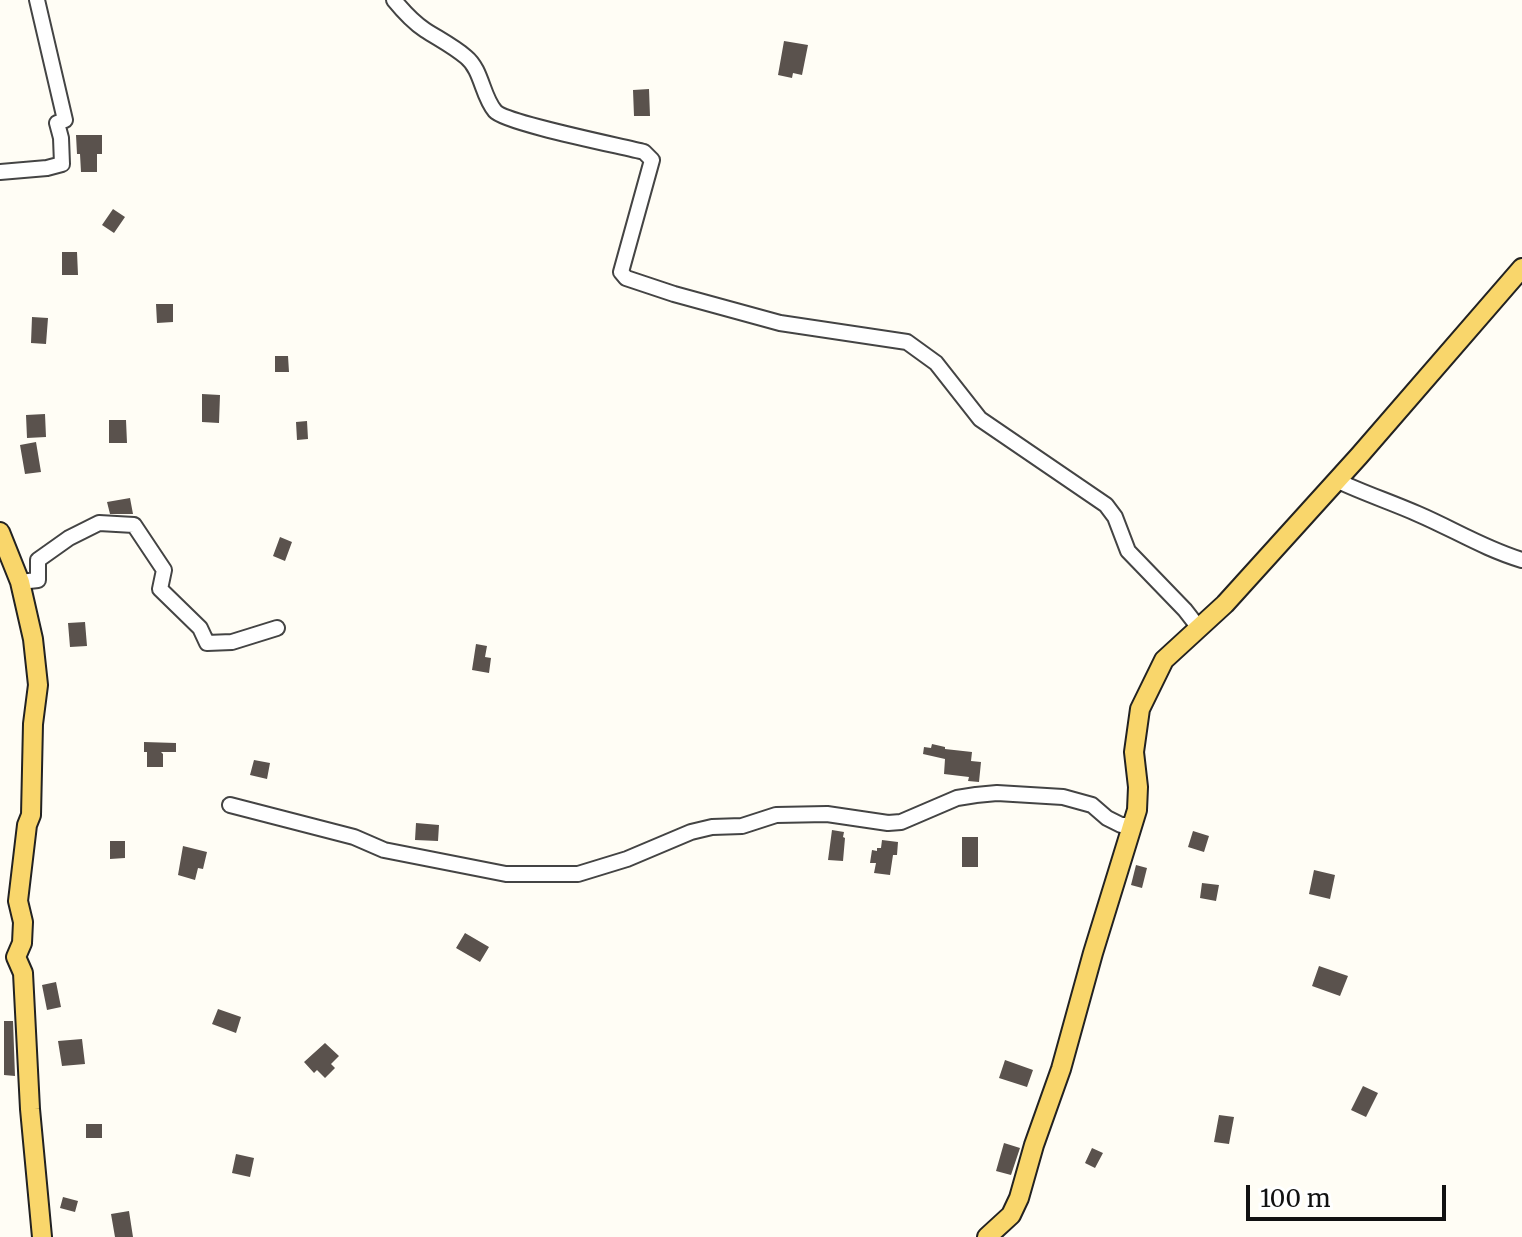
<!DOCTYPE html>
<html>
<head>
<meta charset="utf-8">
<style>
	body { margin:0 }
	#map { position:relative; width:1522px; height:1237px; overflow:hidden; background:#fffdf5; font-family:Merriweather,serif }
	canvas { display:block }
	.scale { position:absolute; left:1246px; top:1185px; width:200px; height:36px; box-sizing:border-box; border:4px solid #111; border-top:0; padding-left:10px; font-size:24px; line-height:28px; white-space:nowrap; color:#111; -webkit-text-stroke:6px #fff; paint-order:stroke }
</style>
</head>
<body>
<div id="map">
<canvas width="1522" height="1237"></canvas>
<div class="scale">100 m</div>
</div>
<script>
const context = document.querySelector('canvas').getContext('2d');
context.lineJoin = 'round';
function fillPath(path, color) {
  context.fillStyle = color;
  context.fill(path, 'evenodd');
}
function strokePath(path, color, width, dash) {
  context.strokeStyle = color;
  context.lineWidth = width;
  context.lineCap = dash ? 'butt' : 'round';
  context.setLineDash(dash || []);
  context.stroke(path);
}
const building = new Path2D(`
	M784,41L808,45L802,75L793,73L792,78L778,75Z
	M649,89L650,116H634L633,90Z
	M76,135H102V154H97V172H81L80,154H77Z
	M113,209L125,217L114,233L102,225Z
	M62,252H77L78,275H62Z
	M156,304H173V322L157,323Z
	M32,317L48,318L46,344L31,343Z
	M275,356H288L289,372H275Z
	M202,394L220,395L219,423L202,422Z
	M45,414L46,437L27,438L26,415Z
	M109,420H126L127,443H109Z
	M307,421L308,439L297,440L296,422Z
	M36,442L41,472L25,474L20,445Z
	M130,498L133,514H110L107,502Z
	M280,537L292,542L285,561L273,556Z
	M85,622L87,646L70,647L68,623Z
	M476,644L487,646L485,657L491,658L489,673L472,670Z
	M144,742L176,743V752H161L163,754V767H147V752H144Z
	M932,744L945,747V749L972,752L971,761L981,762L979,782L968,781L969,777L944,774L945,759L923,754L924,747L931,748Z
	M254,760L270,763L267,779L250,775Z
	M416,823L439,825L438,841L415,840Z
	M832,830L844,832L843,837L845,838L843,861L828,860Z
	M1193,831L1209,836L1204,852L1188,847Z
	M962,837H978V867H962Z
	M882,840L898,842L897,855H893L890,875L874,873L876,863H870L872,850L877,851V848H881Z
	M110,841H125V858L110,859Z
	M183,846L207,852L203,869L198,868L195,880L178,875Z
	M1136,865L1147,868L1142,888L1131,885Z
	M1314,870L1335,875L1330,899L1309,894Z
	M1202,883L1219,885L1216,901L1200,898Z
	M465,933L489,947L480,962L456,948Z
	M1319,966L1348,976L1340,996L1312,986Z
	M56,982L61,1007L47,1010L42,985Z
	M218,1009L241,1017L236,1033L212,1024Z
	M4,1021H13L15,1076L4,1075Z
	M82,1039L85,1064L62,1066L58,1041Z
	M325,1043L339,1056L331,1064L335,1068L325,1078L317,1070L314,1073L304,1062Z
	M1005,1060L1033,1070L1027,1087L999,1078Z
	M1363,1086L1378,1093L1366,1117L1351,1110Z
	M1219,1115L1234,1117L1229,1144L1214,1142Z
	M86,1124H102V1138H86Z
	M1004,1143L1020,1148L1011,1175L996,1171Z
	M1092,1148L1103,1153L1095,1168L1085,1163Z
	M236,1154L254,1158L250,1177L232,1173Z
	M63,1197L78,1201L75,1212L60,1208Z
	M129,1211L133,1237H115L111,1214Z`);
const minor = new Path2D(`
	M394,0C403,11 413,22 425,30C439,39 453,46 466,57C482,70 482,96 495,111C505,123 621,146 644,152L652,160L621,272L626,278L674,294L780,323L907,342L936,363L980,419L1106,505L1115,517L1128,551L1185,610L1199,628
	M0,172L47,168L62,164L61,138L57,123L65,120L37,0
	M1336,480C1363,493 1391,502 1418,514C1453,529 1485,549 1522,560
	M20,582L38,580V560L69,538L99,523L134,525L164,570L160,589L200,628L207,643L232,642L277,628
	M230,805L354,837L384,850L506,874H578L627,859L691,832L712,827L742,826L776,815L827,814L888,823L901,822L957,798L976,795L997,793L1063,797L1092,805L1107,818L1121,825H1133`);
const major = new Path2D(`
	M0,532L20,582L33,639L38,685L33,724L31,815L27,825L18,901L23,922L22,943L16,957L23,973L30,1109L42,1237
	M987,1237L1011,1215L1019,1198L1034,1145L1061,1069L1093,953L1137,810L1138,787L1134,752L1140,709L1164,660L1225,604L1359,456L1522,268`);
fillPath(building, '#5a524d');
strokePath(minor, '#444', 18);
strokePath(major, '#222', 22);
strokePath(minor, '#fff', 14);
strokePath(major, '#f9d66b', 18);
</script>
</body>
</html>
